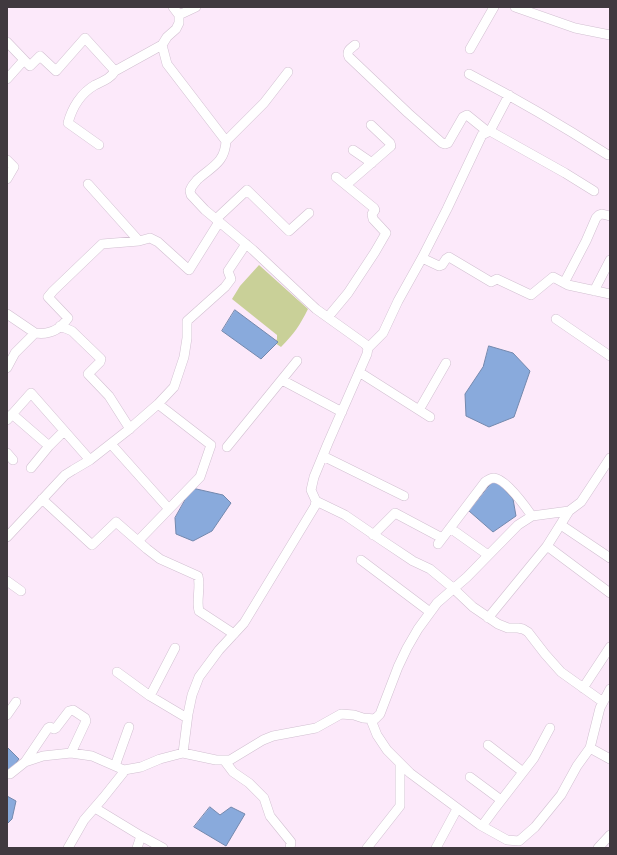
<!DOCTYPE html>
<html>
<head>
<meta charset="utf-8">
<style>
	body { margin:0 }
	#map { position:relative; width:617px; height:855px; overflow:hidden; background:#fce9fa; font-family:"Roboto Serif",serif }
	canvas { display:block }
	.frame { position:absolute; inset:0; border:8px solid #40393f; pointer-events:none }
</style>
</head>
<body>
<div id="map">
<canvas width="617" height="855"></canvas>
<div class="frame"></div>
</div>
<script>
const context = document.querySelector('canvas').getContext('2d');
context.lineJoin = 'round';
function fillPath(path, color) {
  context.fillStyle = color;
  context.fill(path, 'evenodd');
}
function strokePath(path, color, width, dash) {
  context.strokeStyle = color;
  context.lineWidth = width;
  context.lineCap = dash ? 'butt' : 'round';
  context.setLineDash(dash || []);
  context.stroke(path);
}
const green = new Path2D(`
	M259,265L308,309C300,325 294,334 281,347L275,343L277,339V335L232,299L240,286Z`);
const water = new Path2D(`
	M235,310L278,342L261,359L222,331Z
	M489,346L513,353L530,371L514,417L489,427L466,416L465,394L483,367Z
	M495,479L513,499L516,516L493,532L469,511Z
	M192,488L223,495L231,503L212,531L193,541L176,534L175,518Z
	M7,747L19,759L14,766L7,771Z
	M7,796L16,801L12,819L7,824Z
	M210,807L220,815L231,807L245,814L226,846L194,827Z`);
const minor = new Path2D(`
	M173,7L179,15V23L176,29L167,37L162,45L167,64L226,141C225,163 211,167 197,180C194,184 191,186 190,191L191,195L205,210L253,250L316,309L365,344L368,348L367,354L328,443L314,477L311,490L316,501L315,506L244,623L219,650L199,677L192,695L188,714L183,753
	M515,7L575,28L610,35
	M179,15L196,7
	M7,42L30,66L40,56L56,71L85,38L115,71
	M355,45C350,49 346,51 349,57L408,113L442,143L445,144L448,143L463,117L467,115L488,132
	M470,49L494,7
	M469,74C517,99 563,126 608,155H610
	M7,79L24,60
	M490,131L565,173L594,191
	M226,141L264,103L288,72
	M99,145L68,123C72,108 81,93 95,85C103,81 110,79 115,71L162,45
	M353,150L372,163
	M7,160L14,167L7,179
	M88,184L139,241
	M346,185L391,146L390,143L371,125
	M216,219L247,190L289,231L309,213
	M422,258L439,266L442,265L446,259L449,257L491,282L497,279L531,295L553,277L568,285L610,294
	M564,283L586,241L596,218L599,215L602,214L610,216
	M594,291L610,260
	M7,314L35,333
	M328,317L348,293L375,252L386,233L373,219L372,214L375,210L374,208L336,177
	M556,319L610,356
	M60,326L72,331L101,359L100,362L88,374L109,396L130,429
	M368,348L383,333L398,301L422,258L447,209L482,135L490,131L509,95
	M7,368L15,353L35,333C49,335 60,330 68,318L48,297L53,291L102,244L139,241L150,238L158,242L189,270L219,222
	M359,372L430,417
	M282,380L342,412
	M419,410L446,363
	M12,414L49,446
	M7,420L31,393L90,460
	M111,444L169,509
	M227,447L297,361
	M7,453L13,460
	M323,456L404,496
	M31,468L49,446L64,431
	M42,499L92,545L116,522L147,549L160,559L198,576C201,588 196,600 199,611L234,634
	M316,501L345,515L380,539L413,561L430,569L453,588L473,607L498,624L508,628H518L523,629L528,632L545,654L561,672L603,702
	M569,511L547,546L610,593
	M561,525L610,558
	M450,528L488,555
	M373,535L395,513L442,538
	M7,537L65,475L73,470L90,460L127,431L158,404L174,387L184,357L187,338V321L225,287L231,279L228,271L246,244
	M138,541L200,477L211,445L158,404
	M438,544L485,482C488,480 490,478 494,478C506,479 525,506 532,516
	M361,560L430,612
	M7,581L21,591
	M488,618L547,546
	M117,672L150,696L187,718
	M583,688L610,647
	M610,689L600,708L590,748L610,759
	M150,696L175,648
	M7,715L16,702
	M371,720L377,735L387,750L410,773L480,825L507,840L519,841L535,827L561,795L577,766L590,748
	M488,745L523,772
	M224,760L233,772L249,783L264,798L270,816L291,842L290,848
	M25,762L48,728L50,727L54,729L56,728L69,711L73,710L85,718L86,721L71,753
	M115,766L129,727
	M7,774H10L25,762L43,756L71,753L92,756L124,770L141,767L160,759L183,753L216,760H230L263,740L273,736L316,728L341,714L354,715L363,718L375,719L380,714L398,667L407,648L418,629L437,603L467,577L518,525L532,516L569,511L581,502L610,458
	M470,777L501,800
	M95,808L141,836L163,848
	M482,826L493,811L534,758L550,728
	M68,848L84,820L103,798L123,773L124,770
	M137,848L141,836
	M367,848L400,806V763
	M436,848L457,809
	M598,848L610,835`);
fillPath(green, '#c9d098');
fillPath(water, '#89aadc');
strokePath(water, '#7388ad', 1);
strokePath(minor, '#d1bfd0', 10);
strokePath(minor, '#fff', 9);
</script>
</body>
</html>
